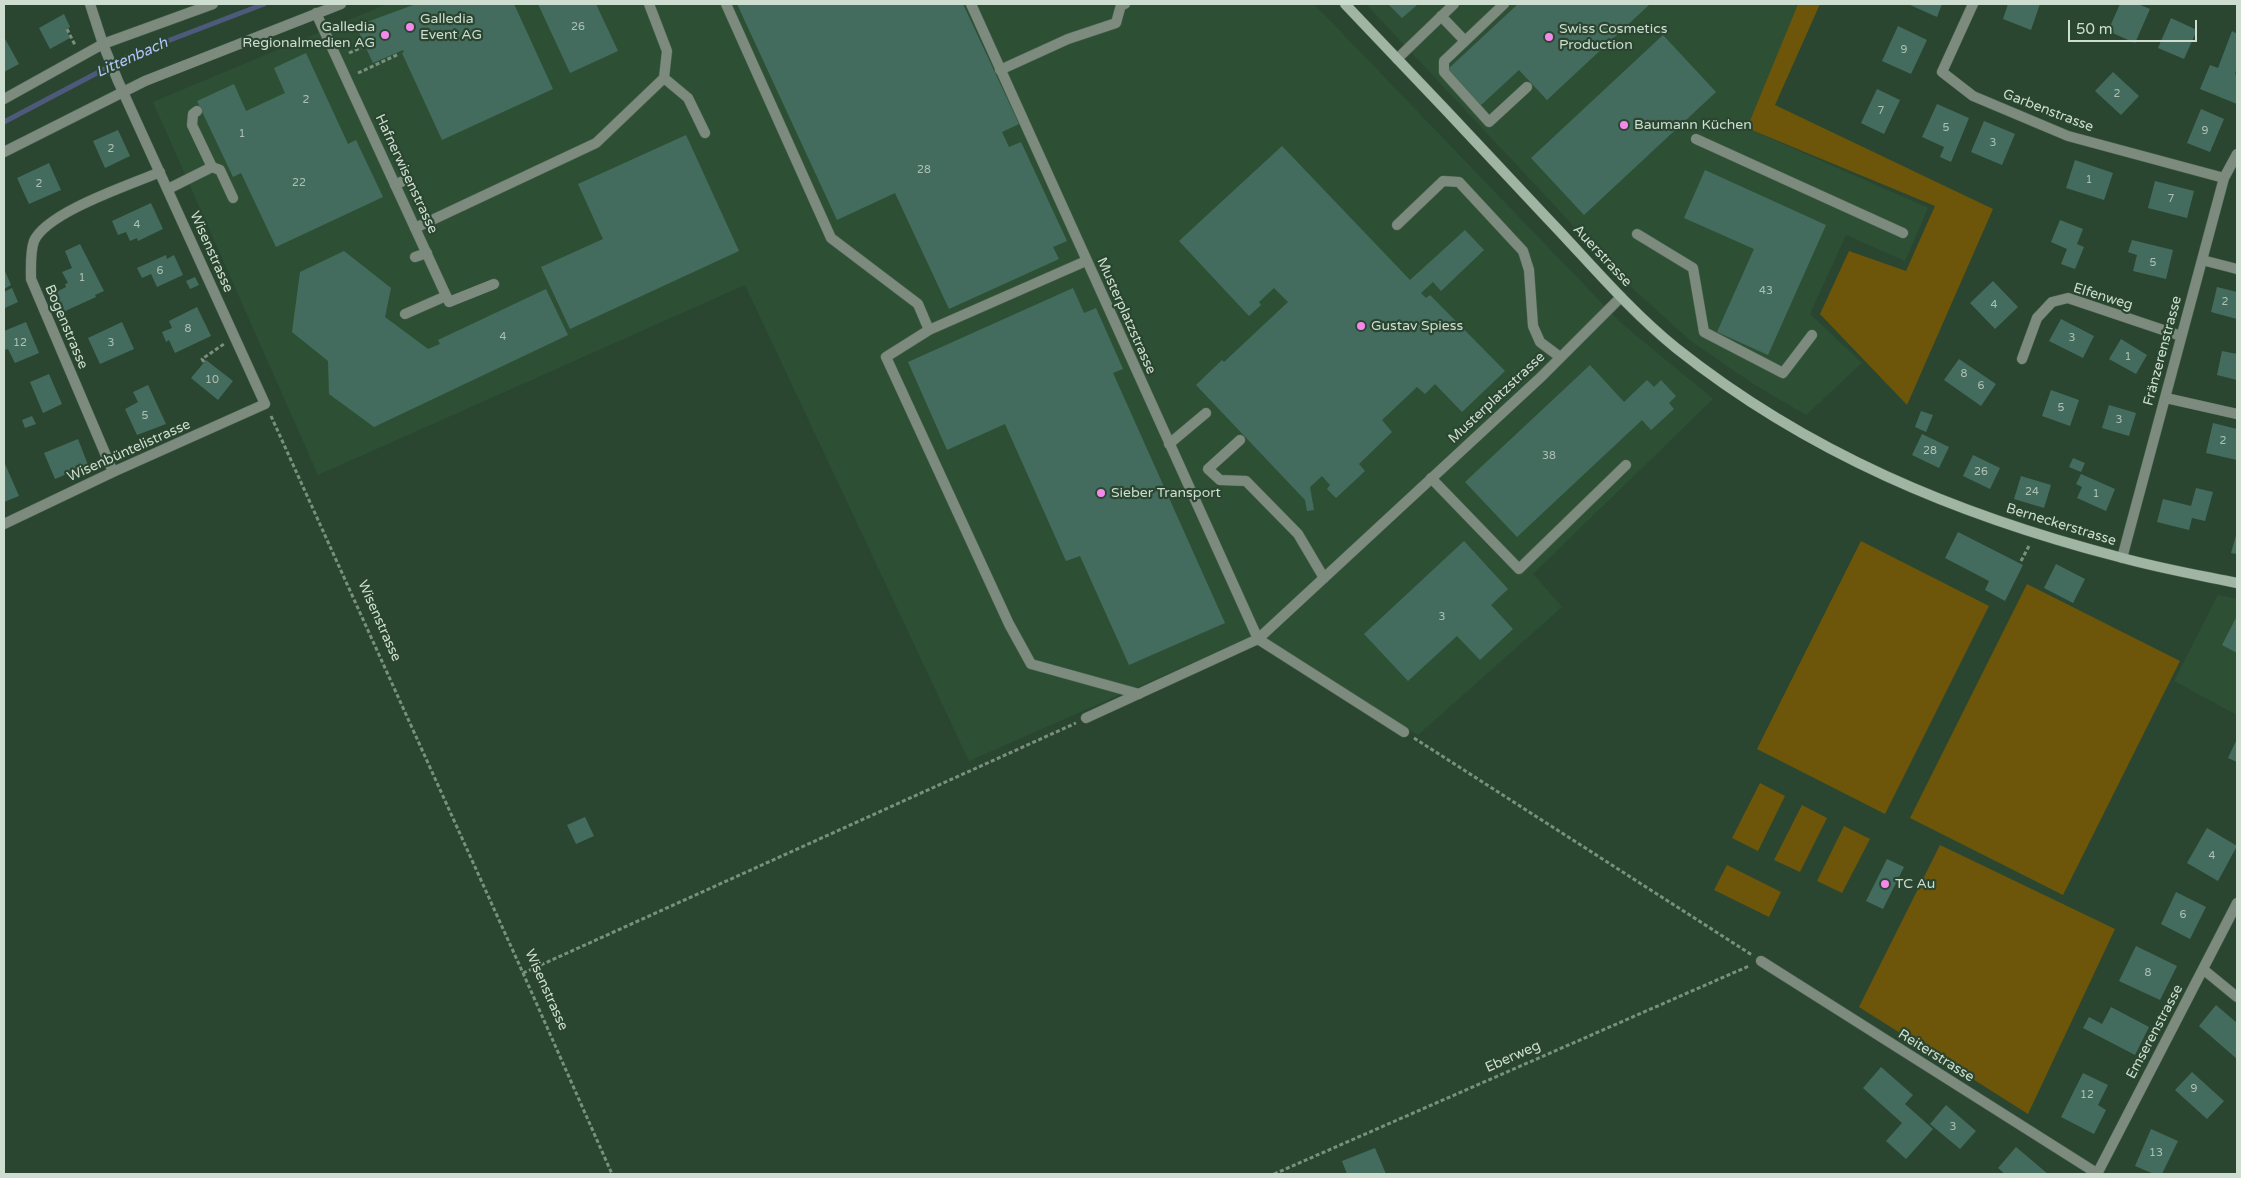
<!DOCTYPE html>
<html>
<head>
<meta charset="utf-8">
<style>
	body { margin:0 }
	#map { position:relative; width:2241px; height:1178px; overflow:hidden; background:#2a4630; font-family:"Varela Round",sans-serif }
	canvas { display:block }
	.frame { position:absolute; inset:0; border:5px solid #cdddd0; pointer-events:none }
	.scale { position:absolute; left:2068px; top:20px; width:129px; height:22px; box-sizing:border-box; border:2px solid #cdddd0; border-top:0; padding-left:6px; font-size:15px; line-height:18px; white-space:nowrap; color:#cdddd0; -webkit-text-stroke:4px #2a4630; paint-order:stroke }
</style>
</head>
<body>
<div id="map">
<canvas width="2241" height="1178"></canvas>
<div class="frame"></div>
<div class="scale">50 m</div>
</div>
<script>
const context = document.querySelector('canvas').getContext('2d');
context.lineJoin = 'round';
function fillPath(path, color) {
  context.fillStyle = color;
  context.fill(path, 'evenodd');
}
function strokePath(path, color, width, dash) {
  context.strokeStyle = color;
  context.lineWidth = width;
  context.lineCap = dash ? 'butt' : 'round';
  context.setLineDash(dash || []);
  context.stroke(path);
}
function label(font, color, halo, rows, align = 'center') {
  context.font = font + ' "Varela Round",sans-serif';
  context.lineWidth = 4.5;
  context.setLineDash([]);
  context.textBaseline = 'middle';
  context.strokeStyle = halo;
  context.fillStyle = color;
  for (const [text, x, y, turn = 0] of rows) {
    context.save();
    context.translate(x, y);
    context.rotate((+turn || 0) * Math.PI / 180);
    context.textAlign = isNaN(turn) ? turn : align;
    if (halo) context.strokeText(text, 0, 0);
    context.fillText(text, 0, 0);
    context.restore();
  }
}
const built = new Path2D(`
	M387,4H1314L1621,323L1713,399L1533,574L1562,607L1418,735L1258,634L969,761L745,285L318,475L153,102Z
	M1366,4H1798L1747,128L1928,208L1905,261L1846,235L1810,314L1862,363L1806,415L1755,385L1692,342L1630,286Z
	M2218,595L2237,599V715L2174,681Z`);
const green = new Path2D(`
	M1798,4H1820L1775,105L1993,209L1907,405L1820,314L1849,251L1906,271L1935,206L1747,128Z
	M1861,541L1989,606L1885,814L1757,749Z
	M2027,584L2180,661L2063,895L1910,818Z
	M1760,783L1785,796L1758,851L1732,838Z
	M1802,805L1827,818L1800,872L1774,860Z
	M1844,826L1870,839L1842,893L1817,881Z
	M1940,845L2115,929L2028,1114L1859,1007Z
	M1727,865L1781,892L1769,917L1714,890Z`);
const stream = new Path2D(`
	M4,122L131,55L264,4`);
const building = new Path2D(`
	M416,4H514L553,89L442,140L402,53L404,52L403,50L373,63L356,26Z
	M538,4H596L618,51L570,73Z
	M737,4H963L1019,124L1002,132L1009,147L1021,142L1067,241L1053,247L1059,259L949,309L895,193L837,220Z
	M1388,4H1418L1402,18Z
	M1518,4H1650L1547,100L1519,70L1480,106L1447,70Z
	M1910,4H1942L1937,17L1910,5Z
	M2008,4H2040L2031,30L2003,19Z
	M2120,4H2138L2150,9L2135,43L2108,31Z
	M64,14L70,27L66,29L70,38L50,49L39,28Z
	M2171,18L2197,30L2184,59L2158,48Z
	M1898,26L1927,40L1911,74L1882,61Z
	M2232,31L2237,34V67L2235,74L2237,75V104L2200,89L2210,65L2218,68Z
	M1663,35L1716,92L1584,215L1531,158Z
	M4,37L19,64L4,72Z
	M306,53L348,144L356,140L383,197L276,247L241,173L233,177L197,101L234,84L246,111L285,93L274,68Z
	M2113,72L2139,96L2121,115L2095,91Z
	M1877,89L1900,100L1884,134L1861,123Z
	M1937,104L1969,118L1951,162L1940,157L1944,147L1922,137Z
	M2201,109L2224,119L2210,152L2187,143Z
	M1984,121L2015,134L2002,165L1971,152Z
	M118,130L130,156L105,168L93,141Z
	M686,135L739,251L570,329L541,267L603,239L578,184Z
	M1282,146L1410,280L1465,230L1484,250L1441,291L1433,282L1421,293L1426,298L1430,295L1505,371L1462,412L1435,384L1425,394L1417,387L1382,420L1392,432L1359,464L1365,471L1336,498L1327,489L1330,485L1322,476L1310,487L1314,510L1307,511L1305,500L1196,385L1222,360L1224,362L1288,302L1274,288L1259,302L1261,305L1249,316L1179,241Z
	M2075,160L2113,173L2104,200L2066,188Z
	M49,163L61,190L29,204L17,178Z
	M1705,170L1826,225L1768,355L1717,332L1754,249L1684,218Z
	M2155,181L2194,191L2187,218L2148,208Z
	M151,203L163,229L138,241L137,238L130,241L126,232L118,235L112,221Z
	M2060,220L2083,229L2077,244L2084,247L2075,269L2061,264L2067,249L2051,242Z
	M2132,240L2173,250L2166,279L2133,271L2137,255L2128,252Z
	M80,244L104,291L95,295L96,297L63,312L54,293L66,287L65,284L68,283L62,272L72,268L65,251Z
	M344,251L391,288L385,317L428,349L440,344L438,340L546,289L568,335L374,427L329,394L328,361L292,332L300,272Z
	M166,255L167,259L174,255L183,275L157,287L151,274L142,278L137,268Z
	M4,269L11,285L4,289Z
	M195,277L199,285L190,289L186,281Z
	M1993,281L2018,307L1995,329L1970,303Z
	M2217,287L2237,292V319L2211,312Z
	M12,288L18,302L5,308L4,292Z
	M1073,288L1084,313L1096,308L1123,369L1113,373L1225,623L1129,665L1080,556L1066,561L1005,424L947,450L908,362Z
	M197,307L211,336L175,353L169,340L166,342L162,332L172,328L169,321Z
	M2061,319L2094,336L2083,358L2049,341Z
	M26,322L39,353L15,363L8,349L4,350V331Z
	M122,322L134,349L100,364L88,338Z
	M2121,339L2147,355L2136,374L2109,359Z
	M2222,351L2237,354V380L2217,375Z
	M1959,359L1996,384L1981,406L1944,380Z
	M206,360L233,381L218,400L191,378Z
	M1590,365L1624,402L1647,380L1654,387L1661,380L1676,396L1669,403L1674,409L1651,430L1642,420L1517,537L1465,482Z
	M49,374L62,404L43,413L30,382Z
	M148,385L166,424L137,435L125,409L138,402L133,392Z
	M2051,390L2079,400L2070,426L2042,416Z
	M2109,405L2136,413L2129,436L2102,428Z
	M1921,411L1933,415L1926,432L1915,427Z
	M32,416L36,424L25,428L22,420Z
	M2213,423L2237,429V460L2206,453Z
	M1922,434L1949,447L1939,468L1912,455Z
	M78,439L88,465L55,479L44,453Z
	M1973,455L2000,468L1990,489L1963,476Z
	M2073,458L2085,463L2081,472L2069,467Z
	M4,464H5L19,496L4,502Z
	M2081,474L2115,489L2106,511L2077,498L2082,487L2076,484Z
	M2021,476L2051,485L2044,508L2014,499Z
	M2196,488L2213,492L2205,521L2192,518L2189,530L2157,522L2163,499L2191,506Z
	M1958,532L2023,565L2005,601L1985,590L1989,581L1945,558Z
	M2237,532V554L2231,553Z
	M1464,541L1508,589L1491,605L1513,629L1480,660L1457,636L1408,681L1364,634Z
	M2056,564L2085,579L2073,603L2044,588Z
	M2237,616V653L2222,645Z
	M2237,739V762L2228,758Z
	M585,817L594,836L576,844L567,825Z
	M2207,828L2237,846L2218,881L2187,863Z
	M1887,859L1904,867L1883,909L1866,901Z
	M2176,892L2206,907L2190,939L2161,924Z
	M2136,946L2177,966L2160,1000L2119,981Z
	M2216,1005L2237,1023V1059L2199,1026Z
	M2111,1007L2149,1027L2135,1055L2083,1028L2089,1017L2102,1024Z
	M1881,1067L1913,1095L1905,1104L1933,1129L1906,1159L1886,1141L1902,1123L1863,1088Z
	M2192,1072L2224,1101L2207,1119L2175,1090Z
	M2083,1073L2108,1085L2098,1105L2106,1110L2094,1134L2061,1117Z
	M1946,1105L1976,1131L1960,1149L1930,1124Z
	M2151,1129L2178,1141L2162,1174H2154L2135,1166Z
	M2016,1147L2048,1174H2005L1998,1168Z
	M1375,1148L1386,1174H1347L1342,1161Z`);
const path = new Path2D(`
	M67,29L75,45
	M349,53L365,46
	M358,73L399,54
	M204,362L202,359L224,344
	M271,416L523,973L612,1174
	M2021,561L2030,544
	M1414,738L1752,955
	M523,973L1076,723
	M1274,1174L1749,966`);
const lane = new Path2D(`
	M649,4L667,51L664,78
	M726,4L831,238L918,304L929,330L1086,261
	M1504,4L1444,61V72L1489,122L1527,87
	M1441,16L1465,41
	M1397,59L1454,4
	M1000,70L1068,39L1116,23L1121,5L1125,4
	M197,111L193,114L192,125L212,167L220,170L233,198
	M1696,139L1903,233
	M395,185L403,181
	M168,189L212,167
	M1397,225L1443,181L1459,182L1523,251L1529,270L1533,326L1540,342L1560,357
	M415,228L596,143L664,78L688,98L705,133
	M1637,234L1693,268L1704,332L1783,373L1812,335
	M415,257L427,253
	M405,314L446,296
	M929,330L886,357L1009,624L1031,664L1139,694
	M1240,440L1208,469L1220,480L1246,481L1298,534L1324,578
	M1169,444L1206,413
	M1431,478L1519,569L1626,465`);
const street = new Path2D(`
	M971,4L1258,639L1541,377L1621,297
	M1973,4L1942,72L1973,96L2068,136L2224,178
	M316,13L449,302L494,284
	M4,99L103,44L213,4
	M4,152L145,81L341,4
	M2202,260L2237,269
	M2022,359L2037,318L2052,302L2068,298L2181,336
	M2166,398L2237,414
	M113,472L31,279C31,268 30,252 34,241C47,212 130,185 160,172
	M4,524L113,472L265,404L118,81L103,44L90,4
	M2122,558L2224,178L2237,154
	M1086,718L1258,639L1404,732
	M1761,961L2098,1174
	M2204,970L2237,997
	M2097,1174L2237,903`);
const secondary = new Path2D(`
	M1345,4C1413,75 1481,147 1548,219C1590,263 1629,310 1676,348C1808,453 1957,515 2119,557C2158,568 2198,575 2237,583`);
const markers = [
	[410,27,5,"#f688ed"],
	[385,35,5,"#f688ed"],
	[1549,37,5,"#f688ed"],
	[1624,125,5,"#f688ed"],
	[1361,326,5,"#f688ed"],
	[1101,493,5,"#f688ed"],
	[1885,884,5,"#f688ed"]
];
const numberNames = [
	["26",578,27],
	["9",1904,50],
	["2",2117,94],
	["2",306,100],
	["7",1881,111],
	["5",1946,128],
	["9",2205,131],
	["1",242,134],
	["3",1993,143],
	["2",111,149],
	["28",924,170],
	["1",2089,180],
	["22",299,183],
	["2",39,184],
	["7",2171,199],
	["4",137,225],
	["5",2153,263],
	["6",160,271],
	["1",82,278],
	["43",1766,291],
	["2",2225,302],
	["4",1994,305],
	["8",188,329],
	["4",503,337],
	["3",2072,338],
	["12",20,343],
	["3",111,343],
	["1",2128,357],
	["8",1964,374],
	["10",212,380],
	["6",1981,386],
	["5",2061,408],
	["5",145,416],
	["3",2119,420],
	["2",2223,441],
	["28",1930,451],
	["38",1549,456],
	["26",1981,472],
	["24",2032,492],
	["1",2096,494],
	["3",1442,617],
	["4",2212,856],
	["6",2183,915],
	["8",2148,973],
	["9",2194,1089],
	["12",2087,1095],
	["3",1953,1127],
	["13",2156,1153]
];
const poiNames = [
	["Galledia",420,19],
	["Event AG",420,35],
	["Galledia",375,27,"right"],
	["Regionalmedien AG",375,43,"right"],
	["Swiss Cosmetics",1559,29],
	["Production",1559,45],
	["Baumann Küchen",1634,125],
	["Gustav Spiess",1371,326],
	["Sieber Transport",1111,493],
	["TC Au",1895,884]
];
const streetNames = [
	["Garbenstrasse",2048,111,21],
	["Hafnerwisenstrasse",406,174,65],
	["Wisenstrasse",211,252,66],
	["Auerstrasse",1602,256,47],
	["Elfenweg",2103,297,17],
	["Musterplatzstrasse",1126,316,66],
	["Bogenstrasse",66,327,67],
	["Fränzerenstrasse",2163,351,-75],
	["Musterplatzstrasse",1497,398,-43],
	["Wisenbüntelistrasse",129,451,-24],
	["Berneckerstrasse",2061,525,17],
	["Wisenstrasse",379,621,66],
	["Wisenstrasse",546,990,66],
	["Emserenstrasse",2155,1032,-62],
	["Reiterstrasse",1936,1056,32],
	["Eberweg",1513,1057,-24]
];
const waterNames = [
	["Littenbach",132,58,-24]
];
fillPath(built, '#2d5035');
fillPath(green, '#6d560a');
strokePath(stream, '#4e5a7b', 5);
fillPath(building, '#446c5e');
strokePath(lane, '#4b6450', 11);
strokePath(street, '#4b6450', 11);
strokePath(secondary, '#4b6450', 11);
strokePath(path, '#7a907f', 3, [4, 2.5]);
strokePath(lane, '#7d8b7f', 10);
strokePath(street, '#7d8b7f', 10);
strokePath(secondary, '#a0b5a3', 10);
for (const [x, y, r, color] of markers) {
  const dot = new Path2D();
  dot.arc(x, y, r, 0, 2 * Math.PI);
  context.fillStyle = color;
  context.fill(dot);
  strokePath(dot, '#2a4630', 2);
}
label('11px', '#abc1b4', null, numberNames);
label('14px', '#cdddd0', '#2a4630', poiNames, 'left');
label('14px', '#cdddd0', '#2a4630', streetNames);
label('italic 15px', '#b4c5f9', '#2a4630', waterNames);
</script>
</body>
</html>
